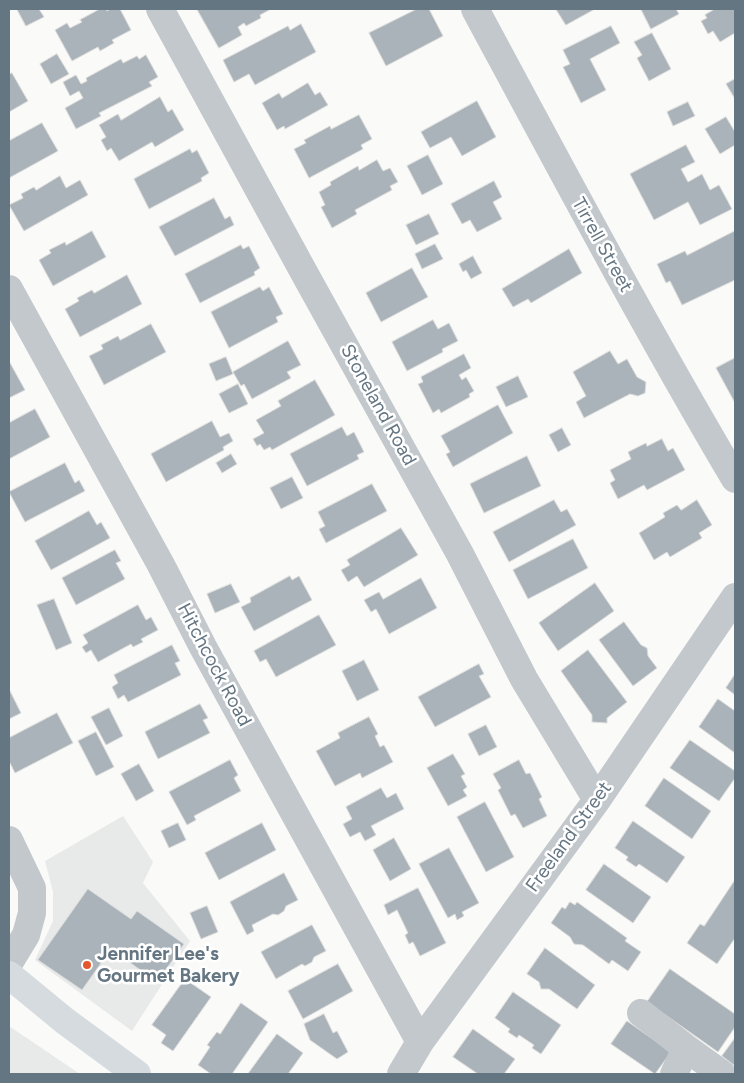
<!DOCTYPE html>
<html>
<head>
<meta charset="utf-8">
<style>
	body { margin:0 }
	#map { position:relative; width:744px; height:1083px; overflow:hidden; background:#fafaf8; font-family:Figtree,sans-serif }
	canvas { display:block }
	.frame { position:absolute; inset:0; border:10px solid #657683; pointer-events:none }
</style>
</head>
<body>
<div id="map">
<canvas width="744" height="1083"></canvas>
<div class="frame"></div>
</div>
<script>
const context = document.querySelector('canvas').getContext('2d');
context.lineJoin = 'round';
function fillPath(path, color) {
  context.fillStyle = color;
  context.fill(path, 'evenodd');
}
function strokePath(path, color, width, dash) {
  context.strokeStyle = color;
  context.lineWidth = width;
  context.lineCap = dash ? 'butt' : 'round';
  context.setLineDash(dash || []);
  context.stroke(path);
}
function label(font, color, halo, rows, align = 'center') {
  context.font = font + ' Figtree,sans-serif';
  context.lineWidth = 5;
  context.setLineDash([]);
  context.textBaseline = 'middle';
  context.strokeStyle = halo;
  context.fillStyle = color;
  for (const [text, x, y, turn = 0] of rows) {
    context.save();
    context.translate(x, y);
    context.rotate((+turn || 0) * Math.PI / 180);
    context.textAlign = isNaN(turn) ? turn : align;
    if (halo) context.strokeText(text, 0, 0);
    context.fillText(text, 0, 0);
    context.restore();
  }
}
const built = new Path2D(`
	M123,816L153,862L143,883L190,941L132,1031L35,960L53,921V892L45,861Z
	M9,1026L80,1074H9Z`);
const building = new Path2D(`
	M17,9H39L44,17L26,26Z
	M100,9H106L107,11L110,9H120L131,30L112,40L114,43L100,51L98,47L72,61L55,30L67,23L70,28L82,22L80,20Z
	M197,9H271L260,15L261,18L246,26L244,23L238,27L242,35L219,48Z
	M417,9H429L443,36L386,66L369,33Z
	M556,9H595L566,25Z
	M641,9H676L679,14L651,29Z
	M715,9H735V33L720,42L713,31L708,34L701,21L707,18L705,15Z
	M301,24L316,52L255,85L249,74L234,82L223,60L288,26L290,30Z
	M611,26L620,43L590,59L606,90L581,103L563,67L570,64L563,50Z
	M652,33L671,69L649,81L637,58L642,55L634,42Z
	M57,54L69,74L51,84L40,64Z
	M146,55L158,77L149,82L152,86L99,113L101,116L76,129L65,108L83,98L79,91L70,96L63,82L76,75L81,84L87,81L86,78L121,59L123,63L137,56L139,59Z
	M12,73L28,101L9,112V75Z
	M735,79V99L726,84Z
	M308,83L315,95L320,92L328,105L285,129L284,126L277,130L262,103L279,93L282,98Z
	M160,97L168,112L172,109L184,130L155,147L152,142L119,161L111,148L107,151L101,140L106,137L99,125L118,114L121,120Z
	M477,101L496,137L462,156L451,137L430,148L421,132Z
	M688,102L695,116L673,126L667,112Z
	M359,115L372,139L361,145L363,149L309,178L294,149L306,143L304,140L330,126L331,129Z
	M726,117L735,132V145L720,154L705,129Z
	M42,123L58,151L9,178V141Z
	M686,145L695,162L681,169L688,182L702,174L710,190L719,185L732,209L700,225L688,202L654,220L630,174Z
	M190,149L192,153L197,150L209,173L201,178L202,181L149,209L134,179Z
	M428,155L443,184L422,195L407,166Z
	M377,160L383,171L390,168L398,182L390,186L392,190L355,210L357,214L332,228L321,207L325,205L319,192L331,185L330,182L358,166L359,170Z
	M60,176L66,188L80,180L88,195L24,231L9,205L23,198L21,194L34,187L36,190Z
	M494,181L502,197L493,202L502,219L477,232L470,220L462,224L451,204Z
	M214,198L225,219L230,216L234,225L175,256L159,227Z
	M429,214L439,234L416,245L406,225Z
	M92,231L106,257L53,286L39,260L51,253L49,250L65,242L66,245Z
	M735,231V280L682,305L670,281L666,283L657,264L685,251L687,255Z
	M435,244L443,259L422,269L415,254Z
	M241,245L243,249L249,246L260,268L254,272L255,275L200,303L185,274Z
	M569,249L582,273L531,303L528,299L513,307L502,289Z
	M473,256L482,273L471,279L466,270L463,272L459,264Z
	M412,268L428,297L381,322L366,293Z
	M127,275L142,304L80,337L65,309L79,301L77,298L92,290L94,293Z
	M260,287L263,291L269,287L283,314L276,317L278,322L229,348L211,312Z
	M433,320L438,329L449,323L458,341L442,349L443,352L407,371L392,342Z
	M151,324L166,352L104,385L89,356L103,349L101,345L118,336L120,340Z
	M288,341L301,365L287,372L291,378L252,399L244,384L241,386L233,372Z
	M610,351L618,364L627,359L637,377L646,382L645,393L638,396L630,394L584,418L576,402L586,396L573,372Z
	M464,354L471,368L459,375L462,380L466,377L474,391L469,394L470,397L441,413L439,409L433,413L418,384L423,382L421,377Z
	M226,357L233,374L216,381L209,364Z
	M735,358V403L716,368Z
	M9,361L25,390L9,398Z
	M518,376L528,397L506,407L496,387Z
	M315,380L335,415L272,450L270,447L264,450L260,444L257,446L253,439L264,433L256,420L281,406L278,401Z
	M238,384L248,404L229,413L219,394Z
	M498,405L513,433L453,467L446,454L450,452L441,436Z
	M35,409L50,437L9,459V423Z
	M212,421L220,437L229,433L233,441L223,447L224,450L166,482L151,454Z
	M342,427L347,436L354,432L364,452L357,455L359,459L307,486L290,454Z
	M562,428L571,445L558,452L549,435Z
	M662,439L668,451L673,448L685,470L647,490L644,485L618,499L610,483L615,480L610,470L631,459L628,452L646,443L647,446Z
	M231,454L237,464L222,473L216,463Z
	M527,456L541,486L484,513L470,484Z
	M65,463L75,483L79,480L85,491L25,522L9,492Z
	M292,477L303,498L281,509L270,488Z
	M372,484L387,511L326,543L319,529L325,526L318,512Z
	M554,500L561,512L567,509L576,525L509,562L493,532Z
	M697,500L712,525L699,533L702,538L670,557L667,552L654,560L639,533L665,517L663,513L677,505L681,510Z
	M89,511L97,525L101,522L110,538L51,570L35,541Z
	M401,528L418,555L364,587L357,576L348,582L341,570L350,565L347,560Z
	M573,539L588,568L528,599L513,570Z
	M115,550L121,561L116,563L125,579L76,605L62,578Z
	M290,576L292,580L299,576L312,600L254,631L241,607L251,602L250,598Z
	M421,578L437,608L389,634L376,609L371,612L364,600L379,592L383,599Z
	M595,583L614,611L558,651L539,623Z
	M231,584L240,602L215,613L207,594Z
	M54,599L72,643L56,650L37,605Z
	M138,605L146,620L151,617L158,630L141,639L143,642L133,647L131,644L98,662L91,650L86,653L82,647L88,643L83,635Z
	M319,615L336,645L276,677L266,659L260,662L254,651Z
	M624,622L641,645L647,648L648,656L657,668L633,686L599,640Z
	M172,645L180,661L175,663L181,675L128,702L124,695L118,699L112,687L118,683L114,675Z
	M588,650L627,702L607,718V723L592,722V715L561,671Z
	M364,660L379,690L357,701L342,671Z
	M479,664L484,674L479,676L491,697L435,727L418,697Z
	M735,674V695L726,688Z
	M9,689L21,713L9,719Z
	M718,699L735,711V753L699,727Z
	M200,704L208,718L203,720L210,733L158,759L145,732Z
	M109,708L123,736L106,745L91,717Z
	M57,713L73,743L15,773L9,761V738Z
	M369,717L378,734L375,736L380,747L384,745L393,762L362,778L360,773L335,786L316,751L340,738L338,733Z
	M486,725L497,747L479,756L468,734Z
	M96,732L114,767L96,776L78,741Z
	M690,740L735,771V778L719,801L670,768Z
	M453,754L465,774L461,776L467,787L463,790L467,796L448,806L427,768Z
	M230,760L238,775L234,778L241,791L194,816L196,820L187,825L169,792Z
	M519,760L526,774L530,773L542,797L539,799L547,816L523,828L515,814L511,816L498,790L501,788L493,774Z
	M139,764L154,791L136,801L121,774Z
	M664,778L711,811L692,839L645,806Z
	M381,788L387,798L396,793L404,809L371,826L376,835L365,841L360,832L350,837L343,824L352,819L346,807Z
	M485,802L514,857L486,872L457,817Z
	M633,821L685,857L667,883L639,864L636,867L626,860L628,857L615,848Z
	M178,823L186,840L169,848L161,831Z
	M262,823L276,850L219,880L205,853Z
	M394,838L411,869L390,881L373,850Z
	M449,848L479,903L462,912L464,916L457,920L455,914L448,918L419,864Z
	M604,864L651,897L633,923L586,890Z
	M284,873L298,900L286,906L284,911L278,915L273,914L252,925L254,931L247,935L230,902Z
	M735,880V938L717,964L687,943L700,924L704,926Z
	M418,888L446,943L420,956L413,942L409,944L405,935L408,933L397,910L388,915L384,905Z
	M88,889L131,919L137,911L184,944L157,982L111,949L82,990L38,960Z
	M570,902L575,905L577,902L627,938L625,941L641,952L628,971L612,960L609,964L583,945L574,944L570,937L551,923L562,907L565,909Z
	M207,906L218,932L201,939L190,913Z
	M312,925L326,951L314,957L312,962L305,966L302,964L276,979L261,952Z
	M545,948L595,985L577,1009L549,989H541L539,982L527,974Z
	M338,964L353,991L303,1019L288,991Z
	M670,969L735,1014V1027L718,1052L647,1002Z
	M185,979L211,997L173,1051L161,1043L166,1035L152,1025Z
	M513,992L561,1025L541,1054L532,1048L534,1045L519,1035L517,1038L508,1032L510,1029L495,1018Z
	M241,1003L268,1022L232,1074H211L198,1065L210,1047L207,1045L217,1032L220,1034Z
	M324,1014L333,1033L337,1031L348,1052L337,1059L310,1040L304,1024Z
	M627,1021L671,1052L655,1074L611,1044Z
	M473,1029L515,1059L504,1074H478L453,1057Z
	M277,1034L303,1053L288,1074H248Z
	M735,1038V1066L722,1056Z`);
const minor = new Path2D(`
	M160,9L307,278L460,554L524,679L597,800
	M475,9C560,167 644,325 735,479
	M9,289L161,565L203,647L420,1042
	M9,840L32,888V913L26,935L9,963
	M641,1013L686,1048
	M401,1074L420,1042L597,800L735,597
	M674,1074L686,1048L722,1074`);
const major = new Path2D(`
	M9,975L65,1021L137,1074`);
const markers = [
	[87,965,5,"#e4572e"]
];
const streetNames = [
	["Tirrell Street",602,245,61],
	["Stoneland Road",378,405,61],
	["Hitchcock Road",214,665,62],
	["Freeland Street",569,837,-54]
];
const poiNames = [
	["Jennifer Lee's",97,954],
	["Gourmet Bakery",97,976]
];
fillPath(built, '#e8e9e9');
fillPath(building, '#aab3b9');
strokePath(building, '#dcdcda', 1);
strokePath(minor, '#c3c8cc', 28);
strokePath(major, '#d6dbdf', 28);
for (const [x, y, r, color] of markers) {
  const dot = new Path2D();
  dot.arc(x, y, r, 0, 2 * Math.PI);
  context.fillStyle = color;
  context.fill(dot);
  strokePath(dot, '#fff', 2);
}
label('19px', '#657683', '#fff', streetNames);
label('bold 19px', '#657683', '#fff', poiNames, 'left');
</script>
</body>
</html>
